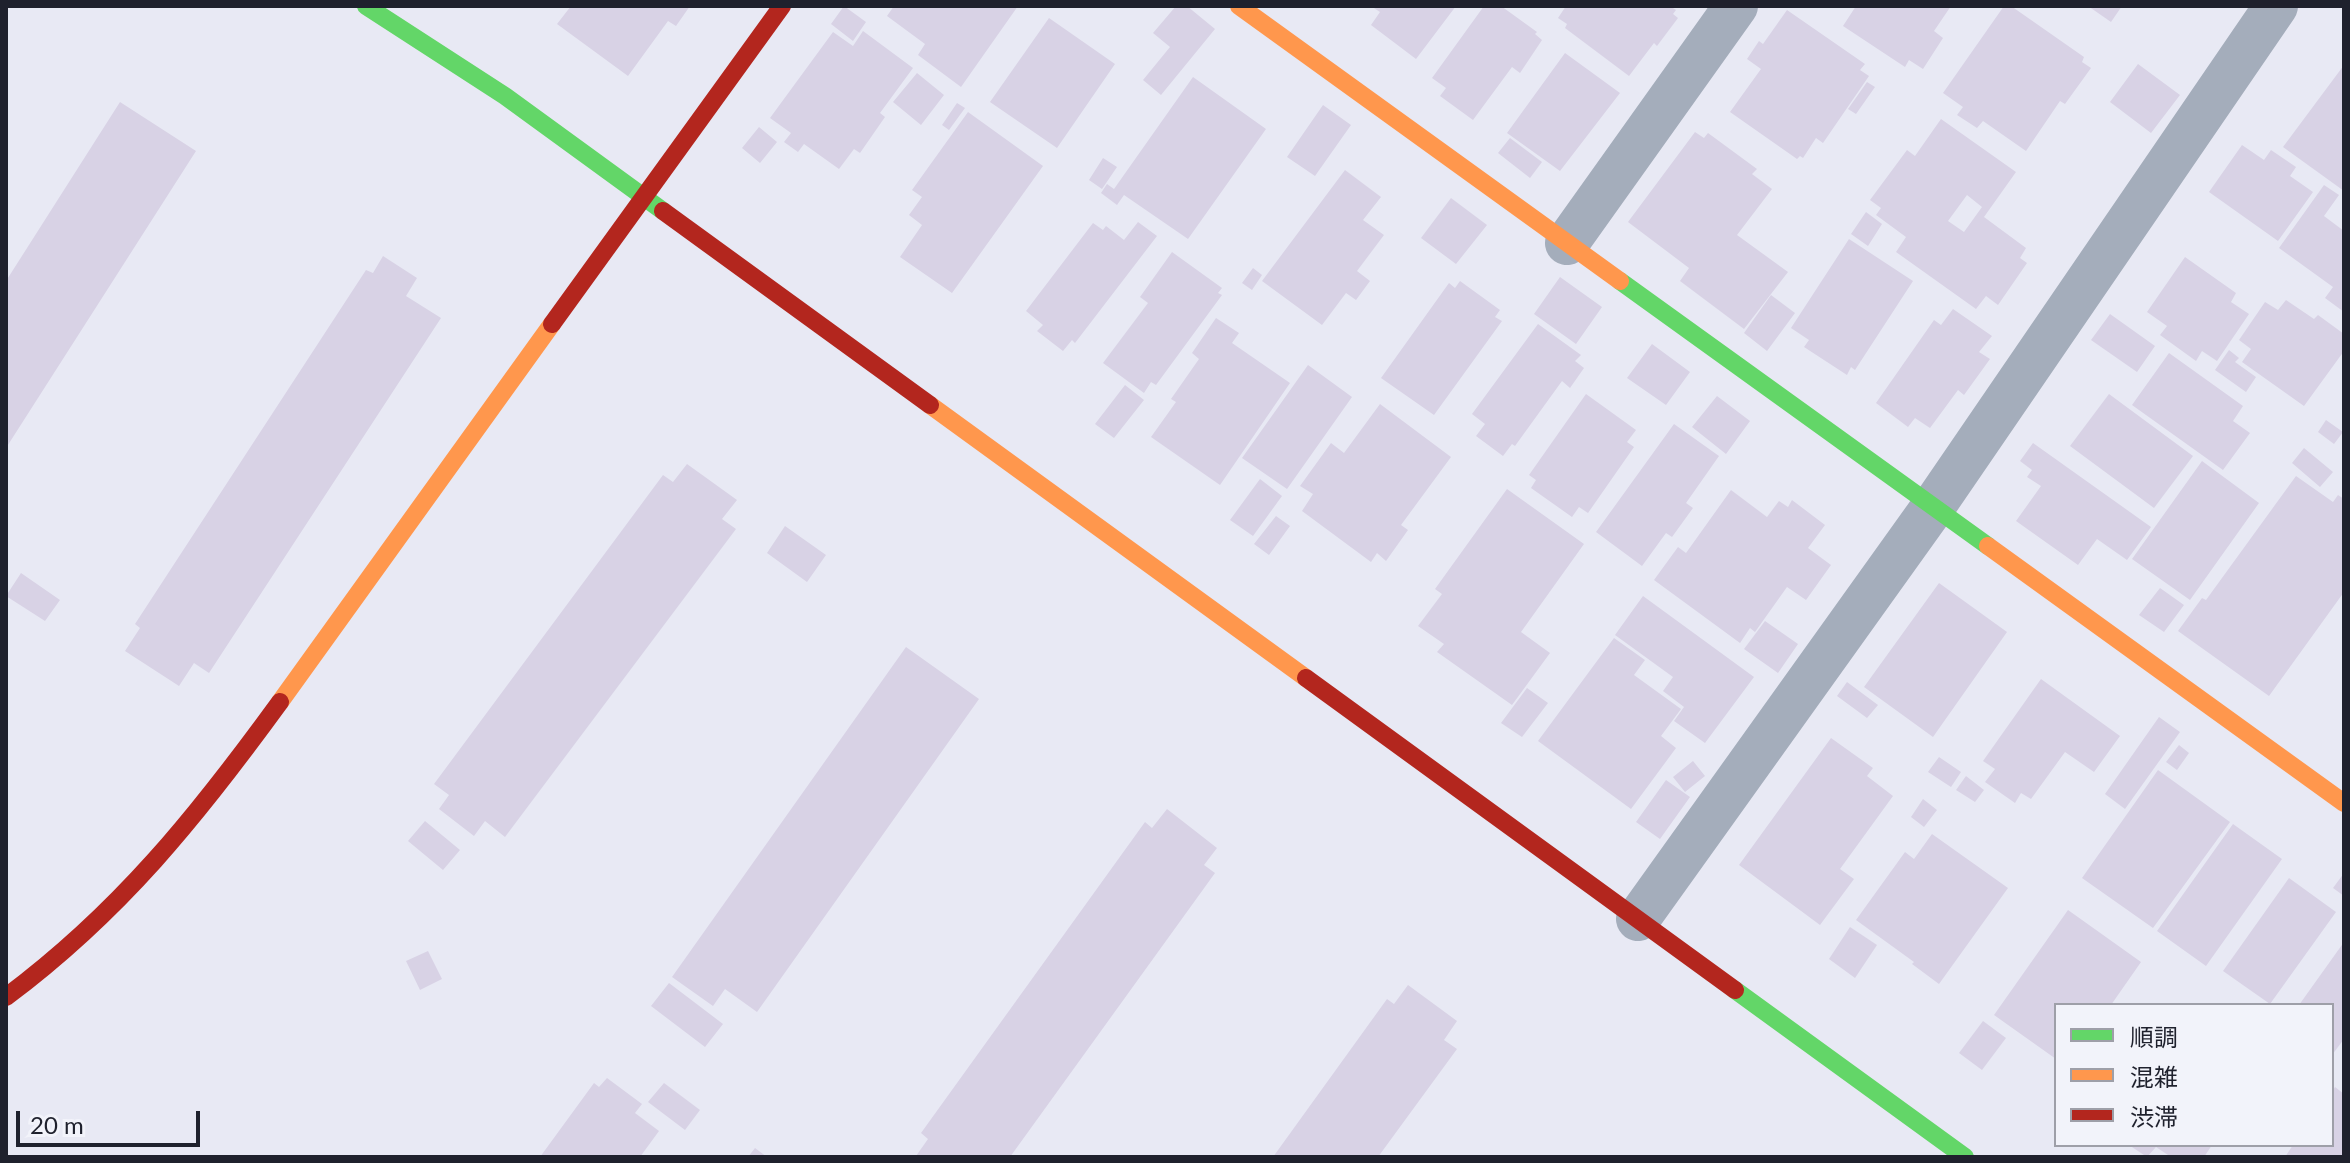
<!DOCTYPE html>
<html>
<head>
<meta charset="utf-8">
<style>
	body { margin:0 }
	#map { position:relative; width:2350px; height:1163px; overflow:hidden; background:#e8e9f4; font-family:Lato,"Noto Sans JP",sans-serif }
	canvas { display:block }
	.frame { position:absolute; inset:0; border:8px solid #1f212d; pointer-events:none }
	.legend { position:absolute; left:2054px; top:1003px; width:280px; height:144px; box-sizing:border-box; background:#f2f3fa; border:2px solid #9e9fa8; margin:0; padding:10px 14px; list-style:none; font-size:24px; color:#1f212d }
	.legend li { display:flex; align-items:center; gap:16px; height:40px }
	.legend b { width:40px; border:2px solid #9e9fa8 }
	.scale { position:absolute; left:16px; top:1111px; width:184px; height:36px; box-sizing:border-box; border:4px solid #1f212d; border-top:0; padding-left:10px; font-size:24px; line-height:28px; white-space:nowrap; color:#1f212d; -webkit-text-stroke:6px #f2f3fa; paint-order:stroke }
</style>
</head>
<body>
<div id="map">
<canvas width="2350" height="1163"></canvas>
<div class="frame"></div>
<ul class="legend">
<li><b style="height:10px;background:#63d668"></b>順調</li>
<li><b style="height:10px;background:#ff974d"></b>混雑</li>
<li><b style="height:10px;background:#b3261e"></b>渋滞</li>
</ul>
<div class="scale">20 m</div>
</div>
<script>
const context = document.querySelector('canvas').getContext('2d');
context.lineJoin = 'round';
function fillPath(path, color) {
  context.fillStyle = color;
  context.fill(path, 'evenodd');
}
function strokePath(path, color, width, dash) {
  context.strokeStyle = color;
  context.lineWidth = width;
  context.lineCap = dash ? 'butt' : 'round';
  context.setLineDash(dash || []);
  context.stroke(path);
}
const building = new Path2D(`
	M571,6H690L676,26L668,21L628,76L557,24Z
	M844,6L866,22L853,41L831,24Z
	M894,6H1018L961,87L918,55L925,44L887,16Z
	M1176,6H1187L1215,29L1161,95L1143,80L1170,47L1153,33Z
	M1371,6H1456L1416,59L1371,25L1380,12Z
	M1484,6H1501L1537,32L1535,34L1542,40L1520,73L1512,67L1473,120L1440,96L1446,88L1432,78Z
	M1566,6H1670L1676,10L1673,14L1678,18L1657,46L1654,43L1629,76L1565,28L1567,24L1558,18Z
	M1856,6H1951L1934,31L1943,38L1923,69L1909,60L1905,67L1843,26Z
	M2004,6H2011L2084,57L2082,62L2091,68L2065,104L2060,101L2026,151L1983,121L1977,128L1957,115L1963,107L1943,93Z
	M2088,6H2122L2111,22Z
	M1787,10L1865,64L1860,70L1869,76L1823,143L1816,138L1803,158L1800,156L1797,159L1730,112L1761,69L1747,59L1759,41L1763,44Z
	M1049,18L1115,64L1057,148L990,102Z
	M863,31L913,68L880,113L885,117L860,153L854,149L839,169L804,144L798,152L784,142L791,133L770,118L833,32L853,46Z
	M1565,53L1620,93L1560,171L1507,133Z
	M2138,64L2180,95L2151,133L2110,102Z
	M2344,65V191L2283,147Z
	M917,73L944,95L921,125L893,102Z
	M1193,77L1266,129L1188,239L1124,195L1117,205L1101,193L1107,184L1114,189Z
	M1867,82L1875,87L1856,114L1848,109Z
	M120,102L196,151L6,448V281Z
	M957,103L965,108L949,130L942,125Z
	M1323,105L1351,125L1315,176L1287,157Z
	M968,112L1043,166L952,293L900,257L922,225L909,215L922,197L912,190Z
	M1941,119L2016,172L1984,217L2026,248L2020,258L2027,263L1998,305L1986,296L1976,309L1896,252L1906,237L1876,215L1881,208L1870,200L1907,150L1915,156ZM1967,195L1982,207L1964,232L1948,221Z
	M759,127L777,142L760,163L742,148Z
	M1695,132L1704,138L1708,133L1757,169L1752,174L1772,189L1737,235L1788,272L1744,329L1680,281L1689,268L1628,222Z
	M1510,138L1542,162L1530,178L1498,153Z
	M2242,145L2264,160L2271,150L2296,167L2290,176L2313,192L2278,241L2209,192Z
	M1103,158L1117,167L1102,189L1089,180Z
	M1345,170L1381,197L1363,220L1384,235L1357,271L1370,281L1356,300L1346,293L1322,325L1262,281Z
	M2324,185L2339,195L2324,216L2344,231V312L2325,298L2333,287L2279,248Z
	M1451,198L1487,225L1456,264L1421,238Z
	M1866,212L1882,224L1868,246L1851,234Z
	M1138,222L1157,236L1075,343L1072,340L1063,351L1037,331L1043,325L1026,311L1093,223L1103,230L1106,226L1124,240Z
	M1849,239L1913,281L1855,370L1851,367L1847,375L1804,347L1809,340L1791,328Z
	M1172,252L1222,288L1218,293L1222,295L1156,385L1151,382L1144,393L1103,363L1148,303L1140,297Z
	M383,256L417,278L406,296L441,318L209,673L194,663L179,686L125,651L140,628L135,624L366,270L373,273Z
	M2185,257L2236,293L2231,302L2249,314L2217,361L2202,351L2196,361L2160,335L2167,326L2147,312Z
	M1253,268L1262,275L1252,290L1242,283Z
	M1560,277L1602,307L1576,344L1534,314Z
	M1460,281L1500,310L1495,317L1502,321L1434,415L1381,378L1449,283L1455,288Z
	M1771,295L1795,313L1767,351L1744,333Z
	M2286,300L2314,319L2318,315L2344,334V351L2304,406L2242,362L2251,349L2239,340L2265,302L2278,310Z
	M1953,309L1992,336L1979,352L1990,359L1964,395L1958,390L1930,428L1915,418L1908,427L1876,403L1934,320L1941,325Z
	M2110,314L2155,346L2137,372L2091,340Z
	M1216,318L1239,333L1232,343L1290,383L1220,485L1151,437L1176,402L1171,399L1199,359L1192,353Z
	M1538,324L1581,355L1575,361L1584,368L1570,388L1562,381L1515,446L1512,444L1503,456L1476,436L1485,424L1472,414Z
	M1652,344L1690,372L1666,405L1627,378Z
	M2229,350L2239,358L2235,362L2256,377L2246,392L2215,370Z
	M2169,353L2243,406L2233,421L2250,433L2223,470L2132,405Z
	M1308,365L1352,397L1287,489L1242,458Z
	M1125,385L1144,400L1114,438L1095,424Z
	M1586,394L1636,430L1627,442L1634,447L1588,513L1579,507L1572,517L1531,488L1536,480L1529,475Z
	M2109,394L2193,456L2154,508L2070,446Z
	M1717,396L1750,421L1726,454L1692,427Z
	M1380,404L1451,457L1401,525L1408,530L1386,561L1377,553L1371,562L1302,511L1313,494L1300,486L1331,443L1344,453Z
	M2326,420L2343,432L2334,444L2318,432Z
	M1674,424L1719,456L1686,503L1693,508L1672,537L1666,533L1642,566L1596,532Z
	M2033,443L2151,527L2127,560L2097,539L2078,565L2016,521L2041,486L2027,477L2032,470L2020,461Z
	M2304,448L2333,472L2320,487L2292,463Z
	M2202,461L2259,503L2190,600L2132,559Z
	M687,464L737,500L722,519L736,529L505,837L485,821L474,836L439,809L449,795L434,784L663,475L673,482Z
	M2296,476L2333,502L2338,495L2344,499V592L2269,696L2178,631L2202,598L2206,600Z
	M1260,479L1282,496L1253,536L1230,520Z
	M1507,489L1584,544L1521,632L1550,653L1512,705L1437,652L1444,644L1418,626L1442,594L1435,589Z
	M1731,490L1767,517L1779,501L1788,507L1792,500L1825,525L1808,548L1831,565L1806,600L1787,587L1755,632L1750,628L1740,643L1654,580L1678,547L1686,553Z
	M1276,516L1290,526L1269,555L1254,544Z
	M785,526L826,555L807,582L767,553Z
	M21,573L60,600L45,621L6,596Z
	M1939,583L2007,632L1933,737L1864,687Z
	M2160,588L2184,605L2164,632L2139,615Z
	M1643,596L1754,677L1705,743L1674,721L1684,707L1663,691L1673,677L1615,635Z
	M1765,621L1798,644L1778,673L1744,649Z
	M1614,638L1645,660L1634,675L1681,709L1661,736L1676,748L1631,809L1538,741Z
	M906,647L979,699L757,1012L725,989L713,1006L672,977Z
	M2041,679L2120,736L2094,772L2065,752L2031,799L2021,793L2015,803L1985,782L1995,769L1983,761Z
	M1847,682L1878,705L1867,718L1837,696Z
	M1527,688L1548,703L1522,737L1501,723Z
	M2159,717L2180,732L2125,809L2105,794Z
	M1831,738L1873,768L1867,776L1893,796L1840,869L1854,879L1820,925L1739,865Z
	M2179,745L2189,753L2177,770L2166,762Z
	M1939,757L1961,772L1951,787L1928,772Z
	M1693,761L1705,776L1685,792L1673,777Z
	M2158,770L2230,822L2153,928L2082,878Z
	M1966,776L1984,790L1975,802L1956,790Z
	M1666,780L1690,797L1660,839L1636,822Z
	M1923,799L1937,810L1924,827L1911,817Z
	M1167,809L1217,848L1204,865L1215,873L1010,1157H918L916,1156L928,1139L921,1133L1145,822L1152,828Z
	M425,821L460,850L443,870L408,841Z
	M2233,824L2282,859L2206,966L2157,931Z
	M1932,834L2008,888L1939,984L1912,964L1914,962L1856,920L1905,852L1914,859Z
	M2344,873V896L2333,888Z
	M2289,878L2336,912L2270,1004L2223,971Z
	M2068,910L2141,962L2111,1005H2056V1059L1994,1015Z
	M1850,927L1877,945L1855,978L1829,959Z
	M2344,942V1039L2332,1055V1005H2299Z
	M428,951L442,979L420,990L406,961Z
	M669,983L723,1024L705,1047L651,1006Z
	M1408,985L1457,1021L1444,1040L1457,1049L1378,1157H1273L1387,999L1394,1004Z
	M1983,1021L2006,1038L1982,1070L1959,1053Z
	M607,1078L642,1104L635,1113L659,1131L640,1157H540L594,1083L599,1087Z
	M664,1083L700,1110L685,1130L648,1102Z
	M2335,1087L2344,1094V1157H2285L2293,1145H2332V1092Z
	M2129,1145H2212L2204,1157H2171L2156,1147L2147,1157Z
	M755,1148L767,1157H748Z`);
const street = new Path2D(`
	M1567,243L1736,6
	M1638,919L1933,507L2276,6`);
const fast = new Path2D(`
	M366,6L505,96L663,211
	M1620,281L1988,546
	M1735,990L1965,1157`);
const slow = new Path2D(`
	M1239,6L1620,281
	M930,405L1306,678
	M1988,546L2344,803
	M280,702L552,324`);
const jam = new Path2D(`
	M663,211L930,405
	M552,324L782,6
	M1306,678L1735,990
	M6,997C120,912 197,816 280,702`);
fillPath(building, '#d8d2e5');
strokePath(street, '#a4adbb', 44);
strokePath(fast, '#63d668', 18);
strokePath(slow, '#ff974d', 18);
strokePath(jam, '#b3261e', 18);
</script>
</body>
</html>
